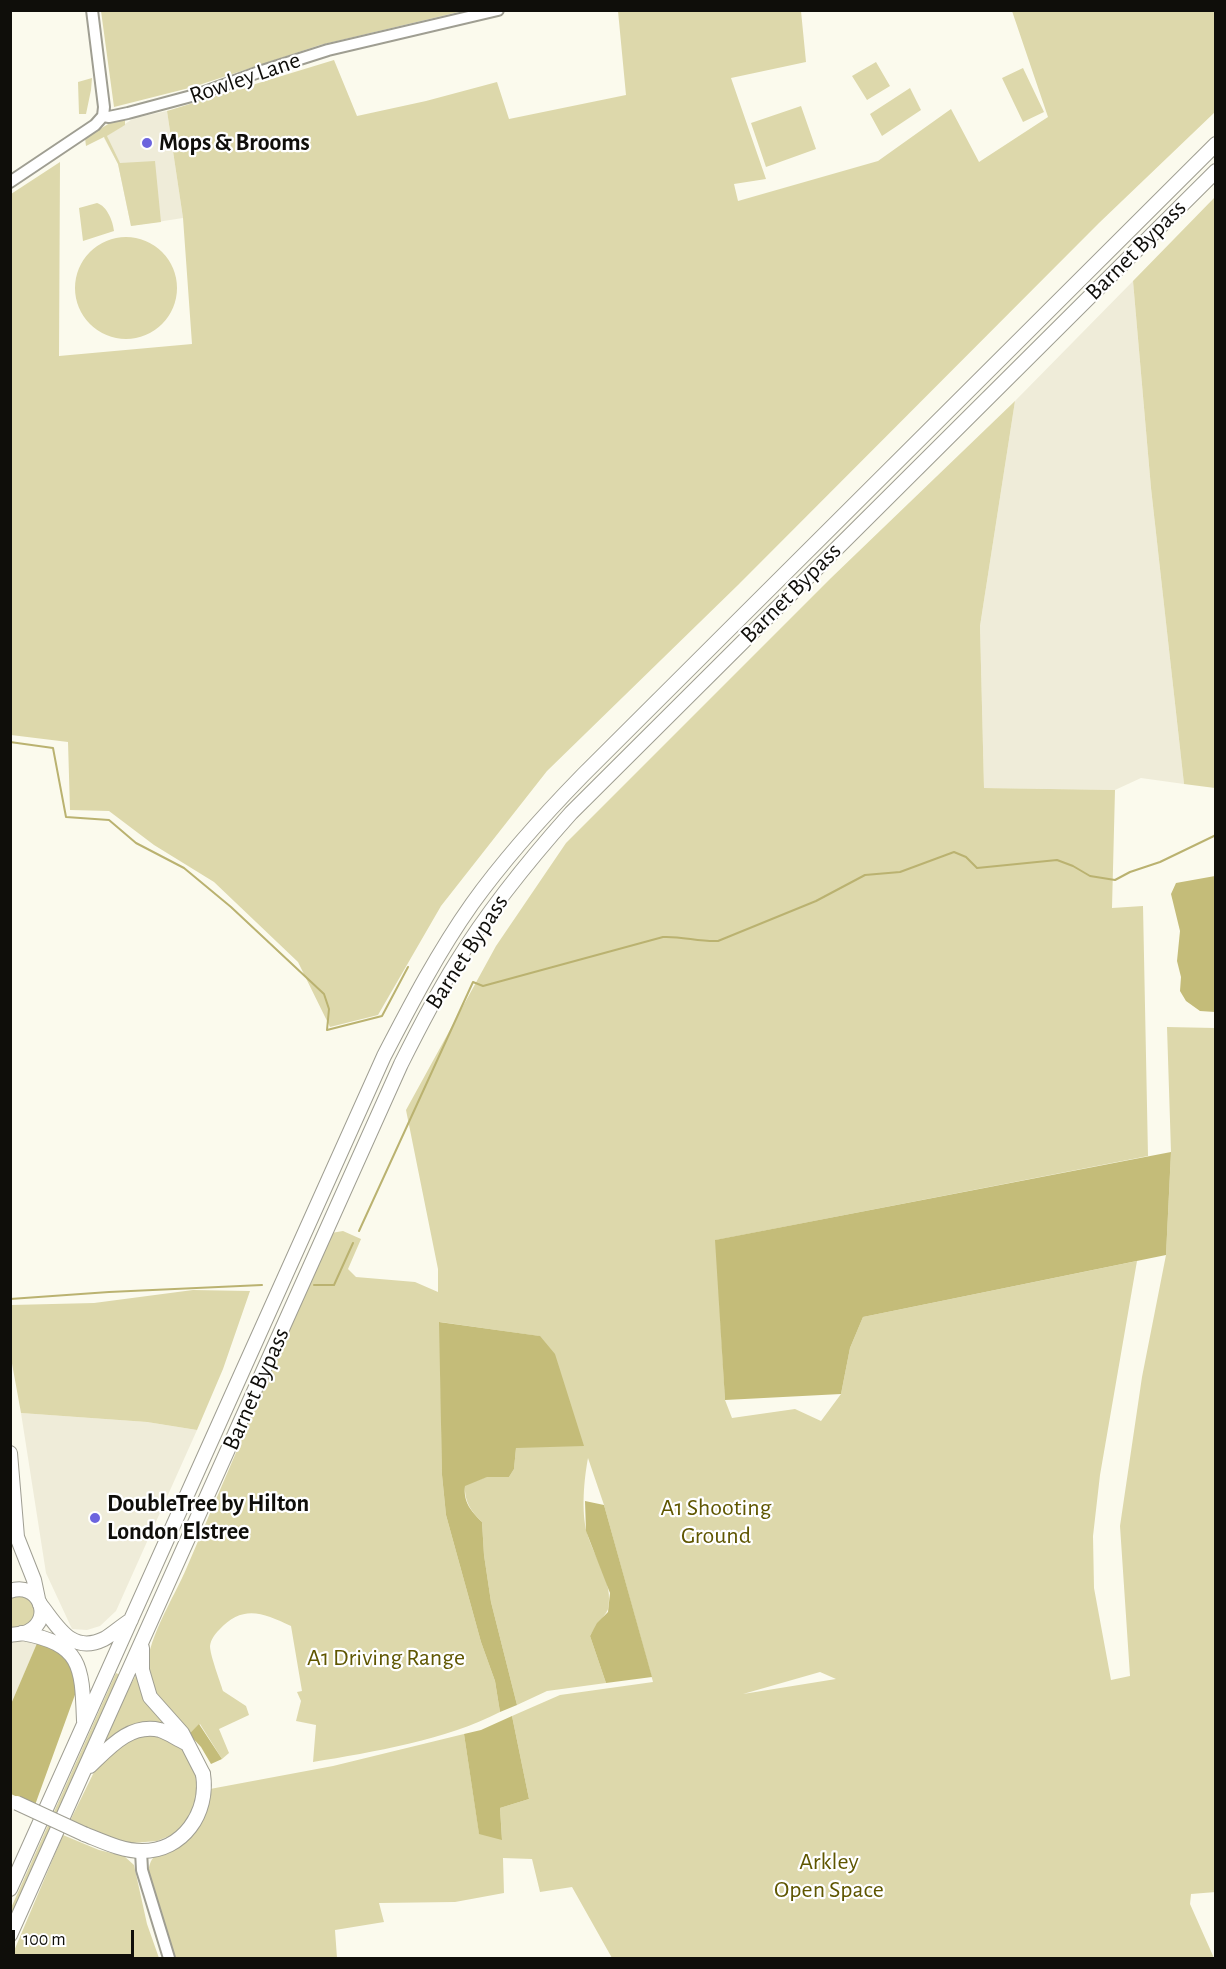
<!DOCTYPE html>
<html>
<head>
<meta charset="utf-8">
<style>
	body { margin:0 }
	#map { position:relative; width:1226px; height:1969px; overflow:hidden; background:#fbfaed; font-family:"Alegreya Sans",sans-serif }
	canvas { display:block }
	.frame { position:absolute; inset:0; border:12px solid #0f0e0a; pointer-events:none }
	.scale { position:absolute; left:12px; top:1930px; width:122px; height:27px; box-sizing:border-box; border:3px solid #0f0e0a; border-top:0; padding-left:8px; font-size:18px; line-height:21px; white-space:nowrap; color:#0f0e0a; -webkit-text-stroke:4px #fff; paint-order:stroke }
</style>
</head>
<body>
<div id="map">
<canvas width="1226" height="1969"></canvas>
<div class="frame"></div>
<div class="scale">100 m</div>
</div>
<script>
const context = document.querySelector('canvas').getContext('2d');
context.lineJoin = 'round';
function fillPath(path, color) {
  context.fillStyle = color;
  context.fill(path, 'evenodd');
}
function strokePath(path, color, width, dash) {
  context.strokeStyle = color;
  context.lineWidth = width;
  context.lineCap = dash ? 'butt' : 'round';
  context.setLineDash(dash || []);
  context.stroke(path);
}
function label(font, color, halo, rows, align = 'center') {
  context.font = font + ' "Alegreya Sans",sans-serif';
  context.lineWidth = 4.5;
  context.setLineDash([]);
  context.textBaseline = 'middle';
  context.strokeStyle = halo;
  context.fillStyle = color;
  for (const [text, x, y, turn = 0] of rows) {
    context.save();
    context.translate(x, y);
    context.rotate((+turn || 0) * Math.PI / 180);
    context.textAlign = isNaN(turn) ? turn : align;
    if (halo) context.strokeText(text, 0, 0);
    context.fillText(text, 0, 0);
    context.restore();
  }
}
const built = new Path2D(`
	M167,111L183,218L131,226L118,164L104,138L134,118Z
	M1133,281L1151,488L1184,784L1141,778L1115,790L984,788L980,626L1015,401Z
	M21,1413L147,1422L197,1430L116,1611L100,1626L87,1630L72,1629L46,1573Z
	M21,1641L38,1642L11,1704V1643Z`);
const green = new Path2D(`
	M101,11V10L463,11L320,45L193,87L114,107Z
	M618,11H801L806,62L731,78L766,179L734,184L738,201L878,161L951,109L979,162L1048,117L1012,11H1215V112L1099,223L738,585L547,771L441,906L378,1015L330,1027L298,962L214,882L154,845L109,811L70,810L68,742L11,735V194L60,162L59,356L192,344L183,218L167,111L334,60L357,116L426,101L497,82L509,119L626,95Z
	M876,62L890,86L867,100L852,76Z
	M1023,68L1044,112L1023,122L1002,78Z
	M92,78L91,90L86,114H79L78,82Z
	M910,88L921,110L882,136L870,114Z
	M801,106L816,149L766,167L751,123Z
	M122,119L125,120V125L107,136L120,163L155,161L161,222L131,226L118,164L104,137L86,146L85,138L110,123Z
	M1215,197V788L1184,784L1151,488L1133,281Z
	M97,203C107,206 113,221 114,231L83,241L79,208Z
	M75 288a51 51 0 1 1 102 0a51 51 0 1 1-102 0Z
	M1015,401L980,626L984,788L1115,790L1112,908L1143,906L1148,1156L716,1240L725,1400L732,1418L795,1409L821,1421L841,1394L850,1348L863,1317L1137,1261L1100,1475L1093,1536L1094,1588L1111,1680L1130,1676L1120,1526L1142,1377L1166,1255L1171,1152L1167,1027L1215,1028L1216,1892L1191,1894L1190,1904L1214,1958H612L572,1887L540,1892L532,1859L503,1858L504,1893L455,1902L379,1903L384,1922L335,1930L337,1958H175L148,1873C149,1867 150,1860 155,1856C160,1853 167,1852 172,1849C195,1837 211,1815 210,1789L333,1766L464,1734L479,1833L502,1839L500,1808L529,1799L512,1716L560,1695L653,1682L604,1505L588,1458C584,1479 581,1512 587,1533C594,1558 614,1582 608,1609C607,1613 594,1629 590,1636L606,1683L547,1691L517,1705L491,1602L484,1555L482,1522C471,1511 464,1502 465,1485L486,1477H509L514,1469L516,1448L539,1336L440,1322L442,1475L446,1515L481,1642L495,1681L500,1712C446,1740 373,1752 313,1762L316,1725L296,1721L301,1701L297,1692L302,1691L291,1626C263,1613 243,1604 219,1630C215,1634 211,1639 210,1646C210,1655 220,1681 223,1691L246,1706L249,1715L219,1729L229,1753L222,1759L200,1724L189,1734C178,1722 149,1693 147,1676C144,1643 174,1598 187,1567C235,1455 282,1344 331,1233L343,1231L361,1239L348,1269L356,1277L415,1282L438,1292V1269L406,1110L496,946L566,843L831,578ZM820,1672L836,1679L743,1694Z
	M193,1290L250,1291L223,1369L197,1430L147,1422L21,1413L11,1358V1305L94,1303Z
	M19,1594L31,1599C42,1620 29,1625 11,1629V1598Z
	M139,1670L174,1728H164L100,1750L123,1698Z
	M116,1673L120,1675L11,1918V1908Z
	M152,1733L182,1747L198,1776L196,1808L179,1832L157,1841L133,1843L117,1840L70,1821L95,1770L120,1743Z
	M63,1835L99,1850L124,1856L134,1865L147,1924L159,1958H11Z`);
const forest = new Path2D(`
	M1215,876V1012L1200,1011L1186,1001L1180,991L1181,977L1177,961L1180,931L1171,894L1176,883Z
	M1171,1152L1166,1255L863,1317L850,1348L841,1394L725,1400L715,1240Z
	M439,1322L540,1336L555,1354L584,1446L516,1448L514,1469L509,1477H487L465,1486C463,1502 471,1511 482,1522L484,1555L491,1602L517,1705L500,1712L495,1681L481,1642L446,1515L442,1475Z
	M585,1501L604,1505L652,1677L606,1683L590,1636L597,1623L608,1612L610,1593L586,1531Z
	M38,1641L58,1649L72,1665L76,1692L35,1805L11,1794V1704Z
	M512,1716L529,1799L500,1808L502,1840L479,1834L464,1734L481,1730Z
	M199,1724L222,1759L211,1764L201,1747L189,1734Z`);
const stream = new Path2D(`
	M10,742L53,748L66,817L109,820L136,843L184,868L231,907L324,994L329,1009L327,1030L382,1016L408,967
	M359,1231L473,982L483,986L663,937C682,936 699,942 718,941L816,901L865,875L900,872L954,852L966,857L977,868L1057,860L1073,866L1090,876L1115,880L1130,872L1160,862L1216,835
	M314,1285H334L353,1243
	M10,1299L109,1292L262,1285`);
const tertiary = new Path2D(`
	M92,10L104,107L103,116
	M103,116L109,117L128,113L199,94L259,72L328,50L498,10
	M10,182L95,125L103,116
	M141,1851L142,1870L169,1958`);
const primary = new Path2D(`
	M10,1453L17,1537L34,1580L38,1599
	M10,1591C38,1581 54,1618 29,1631C24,1634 17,1634 10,1635
	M84,1834C102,1841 122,1851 142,1851C183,1851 209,1813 203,1774`);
const trunk = new Path2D(`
	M40,1604C57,1625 71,1655 104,1639C113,1634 121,1626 131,1620
	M22,1633C82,1644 82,1666 84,1721
	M142,1648V1670L150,1697L182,1733L203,1774
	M90,1766C109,1748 130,1723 160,1730C169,1733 177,1739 186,1743
	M10,1889L384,1056C411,1004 438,952 472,904C505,858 543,816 583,775L1216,144
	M10,1935L401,1064C418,1030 436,995 456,963C489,909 529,860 571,813L1216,171`);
const primaryBridge = new Path2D(`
	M17,1803L84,1834`);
const markers = [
	[147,143,6,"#6c64de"],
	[95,1518,6,"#6c64de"]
];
const streetNames = [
	["Rowley Lane",245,78,-19],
	["Barnet Bypass",1136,250,-45],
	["Barnet Bypass",791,593,-45],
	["Barnet Bypass",467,952,-57],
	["Barnet Bypass",256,1389,-66]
];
const poiNames = [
	["Mops & Brooms",159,143],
	["DoubleTree by Hilton",107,1504],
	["London Elstree",107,1532]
];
const parkNames = [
	["A1 Shooting",716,1508],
	["Ground",716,1536],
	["A1 Driving Range",386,1658],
	["Arkley",829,1862],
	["Open Space",829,1890]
];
fillPath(built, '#efecd9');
fillPath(green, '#ddd8ab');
fillPath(forest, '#c4bc79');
strokePath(stream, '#bab270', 2);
strokePath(tertiary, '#9f9e92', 14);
strokePath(primary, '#9f9e92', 16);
strokePath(trunk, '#9f9e92', 16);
strokePath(tertiary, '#fff', 10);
strokePath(primary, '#fff', 14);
strokePath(trunk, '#fff', 14);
strokePath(primaryBridge, '#9f9e92', 16, []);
strokePath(primaryBridge, '#fff', 14);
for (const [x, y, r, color] of markers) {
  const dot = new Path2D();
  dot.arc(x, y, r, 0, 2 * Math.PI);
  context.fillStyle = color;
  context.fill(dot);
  strokePath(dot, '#fff', 2);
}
label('24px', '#0f0e0a', '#fff', streetNames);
label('bold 24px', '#0f0e0a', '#fff', poiNames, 'left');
label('24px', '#5f5600', '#fff', parkNames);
</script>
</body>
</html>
